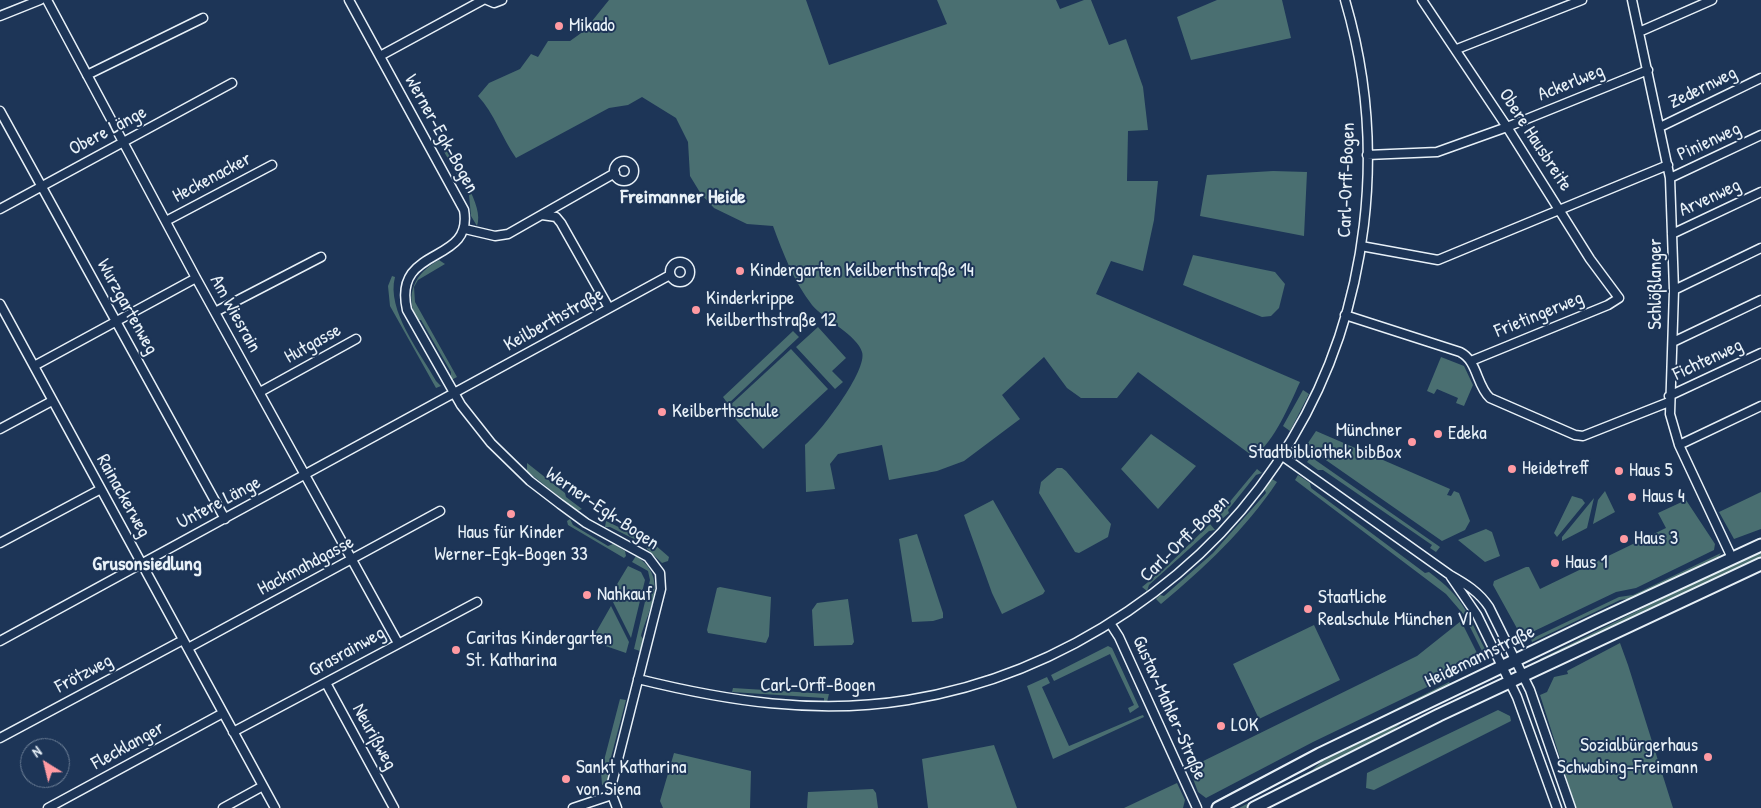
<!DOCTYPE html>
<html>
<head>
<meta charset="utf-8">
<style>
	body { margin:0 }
	#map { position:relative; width:1761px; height:808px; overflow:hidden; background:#1d3557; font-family:"Patrick Hand",sans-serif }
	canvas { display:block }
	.north { position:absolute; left:20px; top:738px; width:50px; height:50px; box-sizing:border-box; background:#1d3557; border:1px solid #6e8097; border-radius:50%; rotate:324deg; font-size:14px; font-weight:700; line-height:20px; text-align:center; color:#e8f1f8 }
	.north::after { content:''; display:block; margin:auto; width:18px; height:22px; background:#ff9aa2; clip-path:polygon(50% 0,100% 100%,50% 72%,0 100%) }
</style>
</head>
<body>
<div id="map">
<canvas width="1761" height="808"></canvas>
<div class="north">N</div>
</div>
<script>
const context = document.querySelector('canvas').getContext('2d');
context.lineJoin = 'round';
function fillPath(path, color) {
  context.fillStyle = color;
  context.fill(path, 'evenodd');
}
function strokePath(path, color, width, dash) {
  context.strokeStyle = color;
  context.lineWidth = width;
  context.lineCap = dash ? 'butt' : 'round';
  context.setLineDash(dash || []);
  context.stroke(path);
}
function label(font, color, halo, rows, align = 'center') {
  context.font = font + ' "Patrick Hand",sans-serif';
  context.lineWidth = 4;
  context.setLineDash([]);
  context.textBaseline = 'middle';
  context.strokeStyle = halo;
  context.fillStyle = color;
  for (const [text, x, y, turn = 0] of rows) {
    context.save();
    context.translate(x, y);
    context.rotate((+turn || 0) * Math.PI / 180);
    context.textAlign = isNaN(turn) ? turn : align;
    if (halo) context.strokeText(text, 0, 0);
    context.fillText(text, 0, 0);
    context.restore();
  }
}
const green = new Path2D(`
	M609,0H806L829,65L947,24L937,0H1056L1060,9L1084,0H1091L1109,45L1126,39L1143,87L1148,130L1128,131L1127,181H1158L1154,220L1143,271L1111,261L1096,294L1300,382C1289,406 1275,440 1254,457L1138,372L1117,398H1081L1067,388L1044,357L1002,395L1020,419L964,461L937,471L889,480L882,445L838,454L830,464L835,489L806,492L805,445C820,433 868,370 862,352C858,336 824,319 812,305C794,282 783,253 773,226L747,224L714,208L701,194L690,176L688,142L676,118L642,97L628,105L609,108L516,158C502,138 494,113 478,96L489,83L520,69L531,54L538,57L548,41H570L584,31Z
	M1217,0H1282L1291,38L1191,60L1177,17Z
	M445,147C455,165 485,206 477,226L471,216L469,195L443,150Z
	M1273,171L1307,172L1304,236L1200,216L1207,175Z
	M1193,255L1275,272L1285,284L1279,308L1271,316L1262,317L1183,285Z
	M439,260L445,264L418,280L414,287L415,302L457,377L451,380V372L421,320H417C404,294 415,273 439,260Z
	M392,276L395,277C386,310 420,352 436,381L441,386L436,388L390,306L388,286Z
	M818,327L846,358L832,371L843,382L835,389L796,347Z
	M793,331L799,337L728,404L723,397Z
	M791,349L828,389L763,449L726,409Z
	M1441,357L1464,366L1473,385L1464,406L1456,403L1458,398L1437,389L1434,394L1427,391Z
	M1303,390L1309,394L1290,431L1283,426Z
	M1316,431L1450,489L1447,495L1451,496L1454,491L1459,493L1470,521L1465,530L1442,541L1310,449L1308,443Z
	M1151,434L1196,466L1158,509L1121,469Z
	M1311,457L1440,547L1436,552L1430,548L1432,545L1323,470H1318L1307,462Z
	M527,463L565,493L566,497L582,509L577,511L527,471Z
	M1057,468H1062L1066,471L1111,524L1108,537L1079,553L1075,552L1039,493L1041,482Z
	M1257,469L1262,473L1256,475L1228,510L1229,513L1222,519L1218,516Z
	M1298,475L1310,483L1311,488L1425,573L1429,572C1465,599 1465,610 1485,649L1482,651L1464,615L1446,594L1295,480Z
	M1272,479L1277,482C1245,530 1204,568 1161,604L1156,599L1160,595L1164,596L1213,553L1266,493L1264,488Z
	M1605,491L1615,512L1593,524L1598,500Z
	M1761,492V529L1734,539L1719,512Z
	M1572,496L1582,499L1585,503L1557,537L1554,533Z
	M1594,498L1587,528L1562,541V537Z
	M993,500L1045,591L1043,594L1002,614L992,593L964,515Z
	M1686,500L1715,544L1714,550L1636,588L1616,592L1528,634L1519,632L1493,585L1494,581L1526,567H1529L1540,589L1666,528L1658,513Z
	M570,519L573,525L608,546L613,544L625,551L626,556L624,558L568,525L567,521Z
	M606,521L654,544L669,557L668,561L662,563L647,549L646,545L610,527H605Z
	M1210,524L1215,530L1209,531L1149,585L1147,591L1142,587L1164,569Z
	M1486,529L1492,532L1500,556L1485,562L1458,540Z
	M917,534L943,613V618L933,621L912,622L899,539Z
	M1761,550V558L1541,661L1540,659Z
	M1721,553L1718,558L1634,598L1620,600L1532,642L1531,639L1619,597L1633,595Z
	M636,556C669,578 650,606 641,636L644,640L640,651L634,649L650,580L648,571L632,562Z
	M628,566L641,572L645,580L631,638L610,596Z
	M720,587L771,597L769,636L766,643L708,633L707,630L717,588Z
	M848,599L854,642L852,645L814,646L812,610L817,603Z
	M611,606L629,642L626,653L591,641Z
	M1461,621L1478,655L1475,664L1313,742L1206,798L1198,792L1189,768L1417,656Z
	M1314,625L1340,680L1259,719L1233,664Z
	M1620,643L1628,665L1673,808H1576L1540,695L1547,692L1554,677L1568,674L1567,671Z
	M1108,646L1112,648L1139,707L1130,713L1128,708L1134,705L1110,654L1054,681L1051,675Z
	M1047,677L1050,683L1042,687L1069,746L1140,716L1143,715L1144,717L1053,759L1027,686Z
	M1482,681L1483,683L1404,721L1387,735L1245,808H1239L1312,770L1327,757Z
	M1449,682L1451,686L1224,799L1223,797Z
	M733,688L829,694L827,702H824V698L732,692Z
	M620,699L626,700L610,761L608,782L602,785L601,772Z
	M1498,710L1510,716L1511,721L1374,790L1366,788L1367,773Z
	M994,745L1017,808H928L922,759Z
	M674,753L751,771L750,808H663L660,801Z
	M1177,783L1185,800L1183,808H1124Z
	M873,789L876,793L878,808H807L808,792Z`);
const minor = new Path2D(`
	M47,0L196,278L398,643
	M349,0L464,210C474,266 392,244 407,310L461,405L491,443L530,481L560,504L586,523L648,557L660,573L661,589L612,783V795L617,808
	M487,0L494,3L502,0
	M1422,0L1507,127L1590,259L1619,298L1608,305L1471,361
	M1632,0L1670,178L1674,290L1670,414L1679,445L1732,558
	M0,16L40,0
	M1639,32L1712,0
	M1457,49L1582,0
	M380,56L483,0
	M87,75L203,18
	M0,111L225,519
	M1660,127L1761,78
	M1367,155L1437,152L1507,127L1648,70
	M614 171a10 10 0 1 1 20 0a10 10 0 1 1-20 0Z
	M1670,178L1761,135
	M0,209L232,83
	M542,215L556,217L561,223L609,308
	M166,221L272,165
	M465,229L495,236L508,234L615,173
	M1672,234L1761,192
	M1361,246L1438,260L1668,165
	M670 272a10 10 0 1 1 20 0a10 10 0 1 1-20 0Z
	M1674,290L1761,248
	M0,304L275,808
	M215,312L321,257
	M1345,315L1460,352C1478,361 1476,385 1490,398L1575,435L1583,436L1669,402
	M1673,342L1761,300
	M34,366L196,278
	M260,392L356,339
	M1669,396L1761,353
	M0,429L52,401
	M1679,445L1761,406
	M1281,455L1450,575C1466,584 1479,592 1489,607L1530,690L1571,808
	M0,543L101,489
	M1451,577L1477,615L1517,697L1557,808
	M1110,623L1119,637L1197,808
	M0,641L670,275
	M188,648L440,511
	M638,679C727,701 816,715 908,700C1063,675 1212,575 1292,439C1370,309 1388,145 1345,0
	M326,683L394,808
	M233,732L477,602
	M0,738L183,640
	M48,808L223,713
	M223,808L263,786
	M573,808L612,795`);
const secondary = new Path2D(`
	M1218,808L1320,754L1597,621L1761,545
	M1254,808L1439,715L1761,564`);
const markers = [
	[559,26,5,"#ff9aa2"],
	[740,271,5,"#ff9aa2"],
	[696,310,5,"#ff9aa2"],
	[662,412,5,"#ff9aa2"],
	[1438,434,5,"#ff9aa2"],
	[1412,442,5,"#ff9aa2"],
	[1512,469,5,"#ff9aa2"],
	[1619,471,5,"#ff9aa2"],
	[1632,497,5,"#ff9aa2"],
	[511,514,5,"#ff9aa2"],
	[1624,539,5,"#ff9aa2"],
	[1555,563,5,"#ff9aa2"],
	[587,595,5,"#ff9aa2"],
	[1308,609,5,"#ff9aa2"],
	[456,650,5,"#ff9aa2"],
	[1221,726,5,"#ff9aa2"],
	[1708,757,5,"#ff9aa2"],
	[566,779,5,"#ff9aa2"]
];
const poiNames = [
	["Mikado",569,26],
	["Kindergarten Keilberthstraße 14",750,271],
	["Kinderkrippe",706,299],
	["Keilberthstraße 12",706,321],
	["Keilberthschule",672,412],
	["Münchner",1402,431,"right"],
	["Stadtbibliothek bibBox",1402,453,"right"],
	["Edeka",1448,434],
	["Heidetreff",1522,469],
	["Haus 5",1629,471],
	["Haus 4",1642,497],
	["Haus für Kinder",511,533,"center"],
	["Werner-Egk-Bogen 33",511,555,"center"],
	["Haus 3",1634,539],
	["Haus 1",1565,563],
	["Nahkauf",597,595],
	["Staatliche",1318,598],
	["Realschule München VI",1318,620],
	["Caritas Kindergarten",466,639],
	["St. Katharina",466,661],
	["LOK",1231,726],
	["Sozialbürgerhaus",1698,746,"right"],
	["Schwabing-Freimann",1698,768,"right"],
	["Sankt Katharina",576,768],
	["von Siena",576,790]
];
const streetNames = [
	["Ackerlweg",1571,83,-22],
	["Zedernweg",1703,88,-26],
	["Obere Länge",108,131,-28],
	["Werner-Egk-Bogen",441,134,61],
	["Obere Hausbreite",1535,140,57],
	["Pinienweg",1709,142,-25],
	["Heckenacker",212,178,-28],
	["Carl-Orff-Bogen",1347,180,-88],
	["Arvenweg",1710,198,-25],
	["Schlößlanger",1656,284,-90],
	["Wurzgartenweg",127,307,61],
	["Am Wiesrain",235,314,61],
	["Frietingerweg",1539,315,-22],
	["Keilberthstraße",554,320,-29],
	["Hutgasse",313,344,-29],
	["Fichtenweg",1708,360,-25],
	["Rainackerweg",123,496,61],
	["Untere Länge",219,503,-28],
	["Werner-Egk-Bogen",602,509,34],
	["Carl-Orff-Bogen",1185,539,-44],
	["Hackmahdgasse",306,566,-28],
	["Grasrainweg",347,652,-29],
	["Heidemannstraße",1480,657,-26],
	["Frötzweg",84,674,-28],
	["Carl-Orff-Bogen",818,686],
	["Gustav-Mahler-Straße",1169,708,66],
	["Neurißweg",374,737,61],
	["Flecklanger",128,746,-29]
];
const neighbourhoodNames = [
	["Freimanner Heide",683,198],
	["Grusonsiedlung",147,565]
];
fillPath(green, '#4a6f71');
strokePath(minor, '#e8f1f8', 11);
strokePath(secondary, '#e8f1f8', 15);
strokePath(minor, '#1d3557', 8);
strokePath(secondary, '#1d3557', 11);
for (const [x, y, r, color] of markers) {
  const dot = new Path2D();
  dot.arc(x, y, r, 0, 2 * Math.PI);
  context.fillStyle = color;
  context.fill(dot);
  strokePath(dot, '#1d3557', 2);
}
label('19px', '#e8f1f8', '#1d3557', poiNames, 'left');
label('19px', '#e8f1f8', '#1d3557', streetNames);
label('bold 20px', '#e8f1f8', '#1d3557', neighbourhoodNames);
</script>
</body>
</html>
